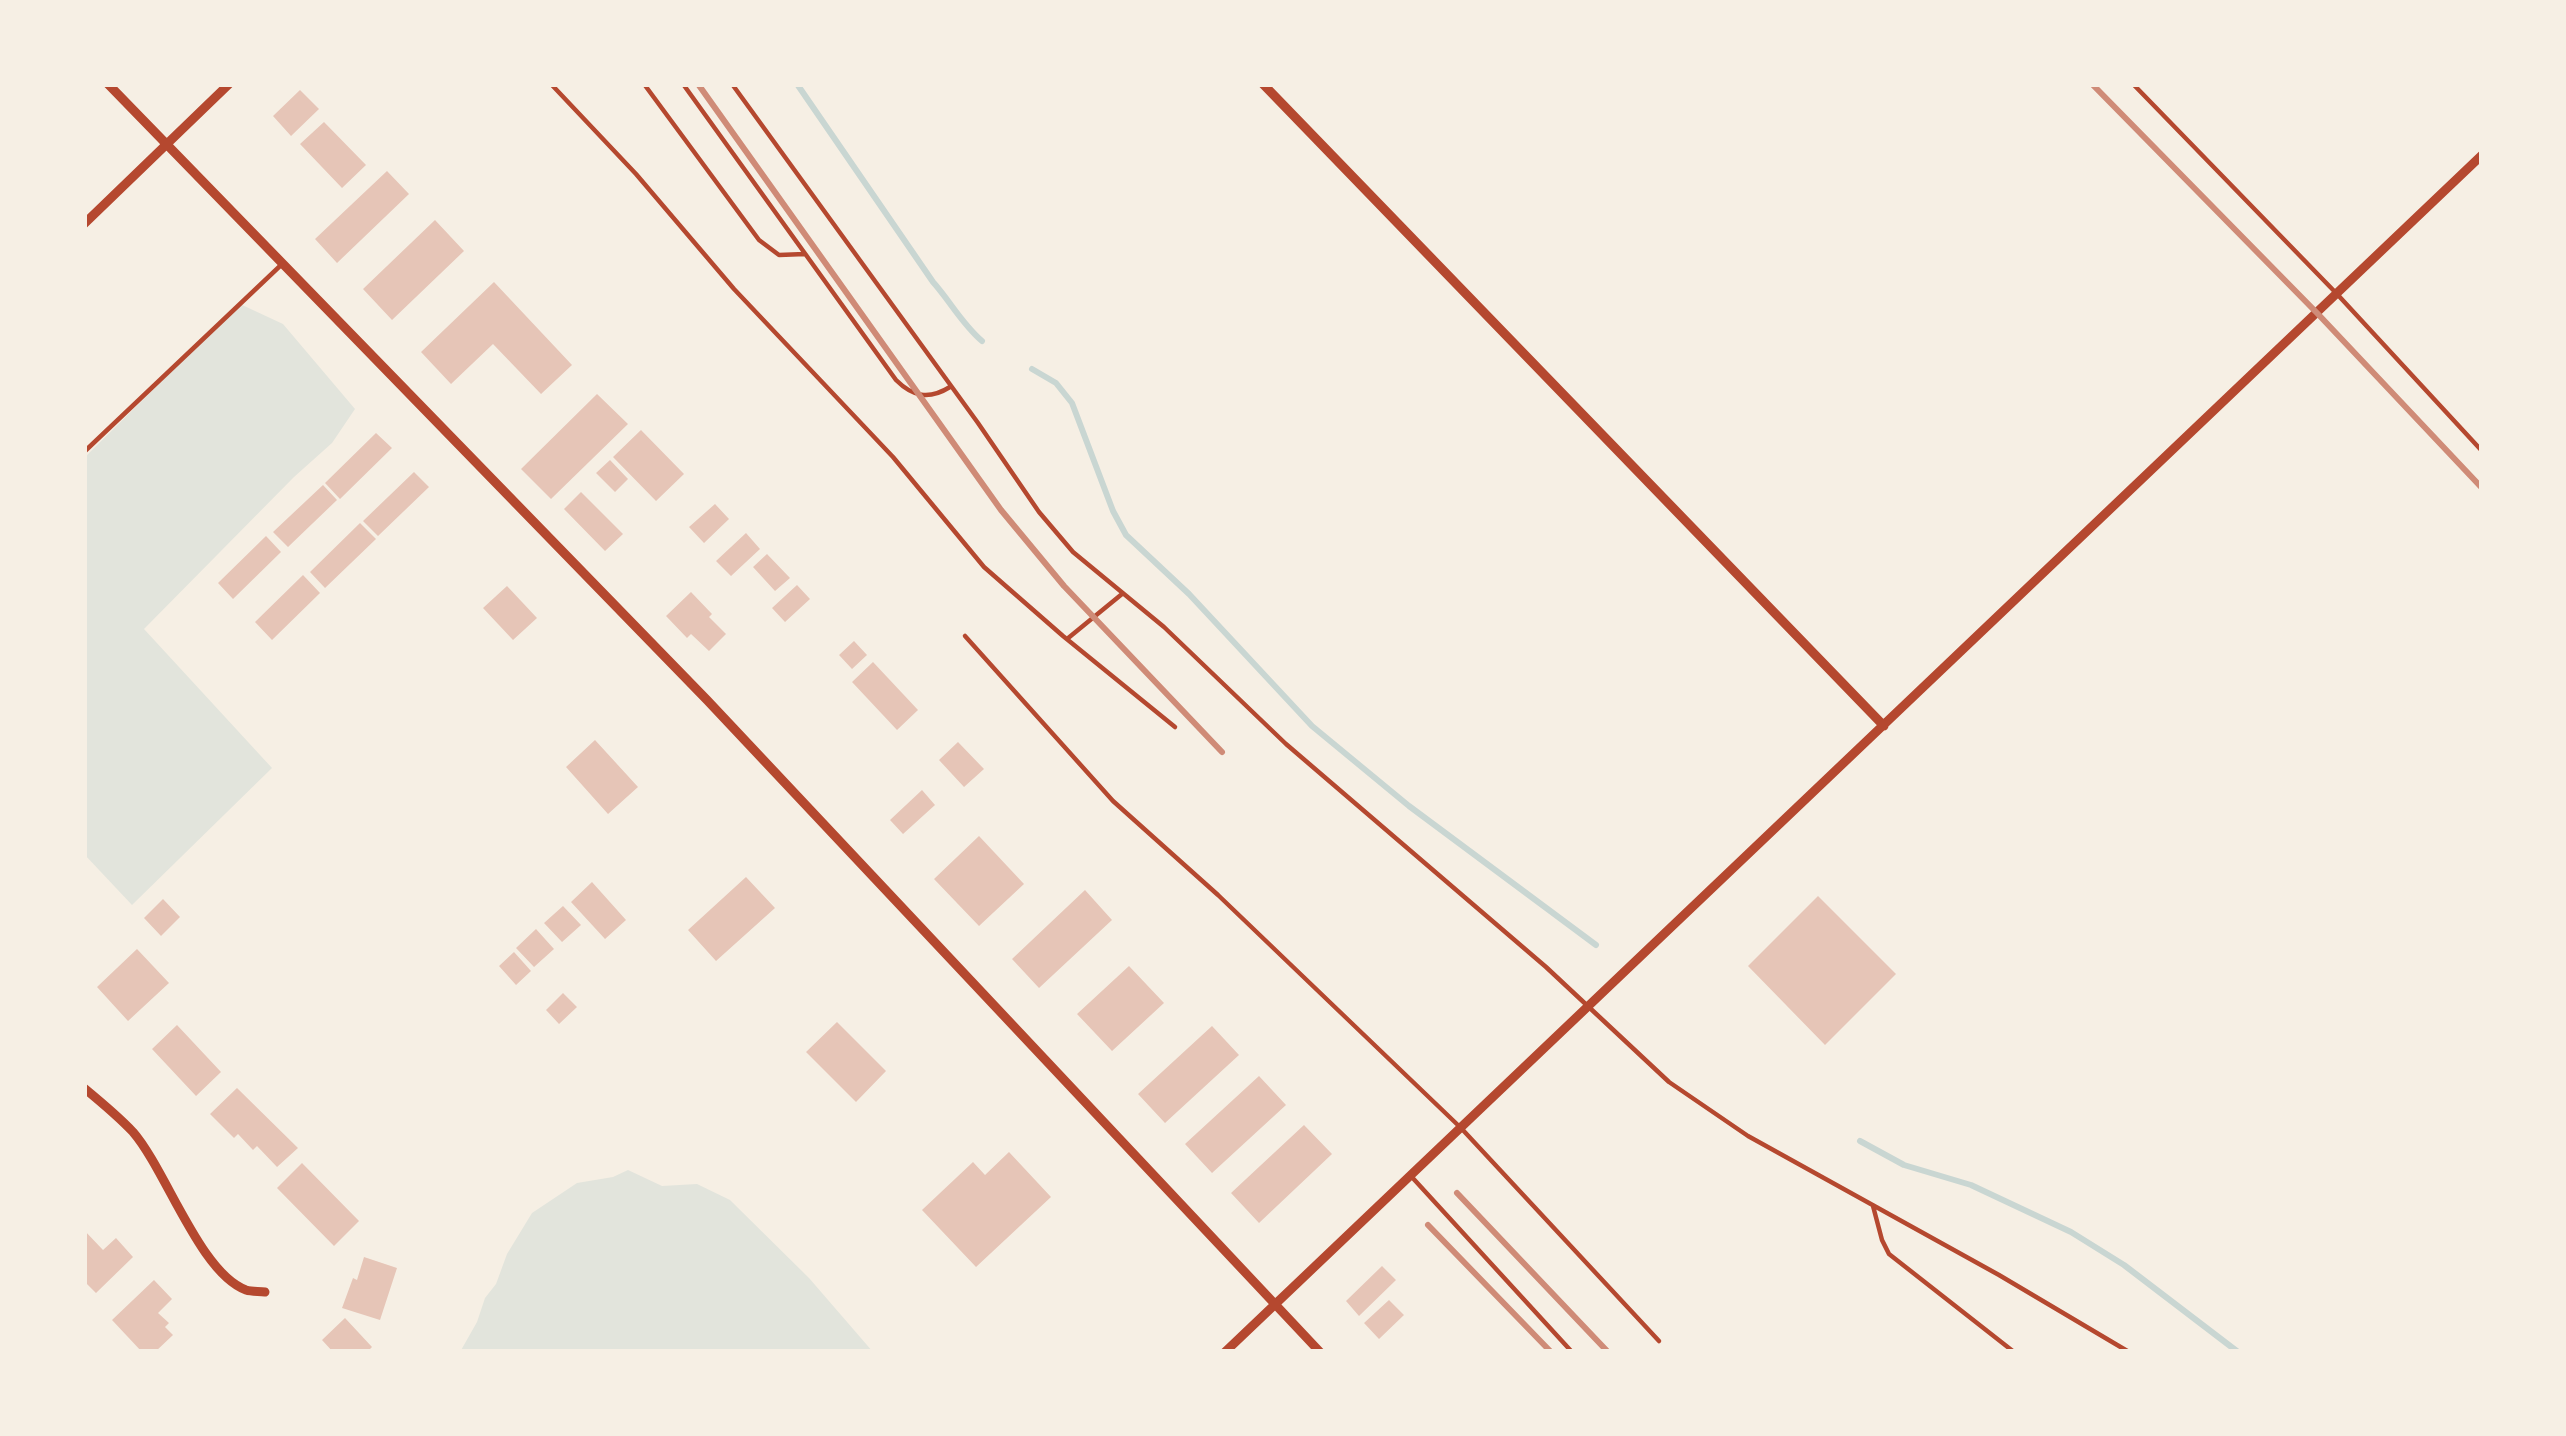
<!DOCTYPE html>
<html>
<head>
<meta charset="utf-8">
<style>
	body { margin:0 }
	#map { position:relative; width:2566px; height:1436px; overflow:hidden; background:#f6efe4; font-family:"Asap Condensed",sans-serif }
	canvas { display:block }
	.frame { position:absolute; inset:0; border:87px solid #f6efe4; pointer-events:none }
</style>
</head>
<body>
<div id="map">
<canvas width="2566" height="1436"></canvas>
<div class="frame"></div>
</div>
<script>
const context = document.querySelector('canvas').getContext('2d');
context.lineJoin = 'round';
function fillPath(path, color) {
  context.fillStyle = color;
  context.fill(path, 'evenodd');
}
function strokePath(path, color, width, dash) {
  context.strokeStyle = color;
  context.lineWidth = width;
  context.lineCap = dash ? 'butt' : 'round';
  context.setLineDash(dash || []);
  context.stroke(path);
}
const green = new Path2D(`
	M240,304L283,324L355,409L332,443L294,477L144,629L272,768L132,905L84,854V458Z
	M628,1170L662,1186L697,1184L730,1200L809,1278L873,1352H460L477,1322L485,1298L496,1284L507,1254L532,1213L577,1183L613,1177Z`);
const stream = new Path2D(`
	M797,84L933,282C950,301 962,324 982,341
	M1032,369L1056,383L1072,403L1113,511L1126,535L1189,594L1312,726L1409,806L1596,945
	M1860,1141L1904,1165L1971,1185L2071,1232L2124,1265L2238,1352`);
const building = new Path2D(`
	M300,90L319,109L291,136L273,116Z
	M324,122L366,165L342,188L300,144Z
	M387,171L409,194L337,263L315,239Z
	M435,220L464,251L392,320L363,289Z
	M494,282L572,365L541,394L493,344L451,384L421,352Z
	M597,394L628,424L551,499L521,469Z
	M641,430L684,474L656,501L613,457Z
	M376,433L392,448L340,499L325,483Z
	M610,460L628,479L615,492L596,473Z
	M414,472L429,487L378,536L363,521Z
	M323,485L337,500L288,547L273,532Z
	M581,492L623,534L605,551L564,509Z
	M715,504L729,519L704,543L689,527Z
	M360,523L376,539L325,588L310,572Z
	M746,533L760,549L731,576L716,561Z
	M266,536L281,552L233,599L218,583Z
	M767,554L790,578L775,591L753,567Z
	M303,575L320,593L272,640L255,622Z
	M797,585L810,599L785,622L772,608Z
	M507,586L537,618L513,640L483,608Z
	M691,592L712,614L709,617L726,634L709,651L691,634L687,638L666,616Z
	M854,641L867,655L852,669L839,655Z
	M873,662L918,710L897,730L852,682Z
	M595,740L638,787L608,814L566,767Z
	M958,742L984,769L964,787L939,760Z
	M922,790L935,805L903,834L890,820Z
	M979,836L1024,884L979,926L934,879Z
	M746,877L775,908L716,961L688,930Z
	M592,882L626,920L605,939L571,902Z
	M1085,890L1112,920L1039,988L1012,959Z
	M1818,896L1896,974L1825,1045L1748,966Z
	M163,899L180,917L161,936L144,918Z
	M563,906L581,925L562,942L544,923Z
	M536,929L554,949L534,967L516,948Z
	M137,949L169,983L128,1021L97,987Z
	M514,952L531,971L516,985L499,966Z
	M1129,966L1164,1003L1112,1051L1077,1014Z
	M563,993L577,1007L559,1024L546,1010Z
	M837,1022L886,1071L856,1102L806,1052Z
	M177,1025L221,1072L196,1096L152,1049Z
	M1212,1026L1239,1055L1165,1123L1138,1094Z
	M1259,1076L1286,1105L1212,1173L1185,1144Z
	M237,1088L298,1148L277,1167L257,1146L253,1150L238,1134L234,1138L210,1114Z
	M1304,1125L1332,1154L1259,1223L1231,1193Z
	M1009,1152L1051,1197L976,1267L922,1210L973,1162L985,1175Z
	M302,1163L359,1221L334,1246L277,1188Z
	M84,1230L103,1250L116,1238L133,1257L96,1293L84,1281Z
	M364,1257L397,1268L380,1320L342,1308L353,1278L357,1280Z
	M1382,1266L1396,1280L1359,1316L1346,1301Z
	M154,1280L172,1299L158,1313L169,1323L165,1327L173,1335L155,1352H142L112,1320Z
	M1389,1300L1404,1315L1379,1339L1364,1323Z
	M345,1318L372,1347L367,1352H333L322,1340Z`);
const service = new Path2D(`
	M551,84L636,174L734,289L893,457L984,567L1063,636L1175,727
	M644,84L759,240L779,255L805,254
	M683,84L896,380C913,397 929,400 950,387
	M732,84L978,423L1039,512L1073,552L1164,627L1286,744L1546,967L1669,1082L1748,1136L1999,1275L2129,1352
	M2133,84L2337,294L2482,451
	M84,452L280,266
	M965,636L1113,801L1218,895L1461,1128L1659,1341
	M1067,639L1122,594
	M1410,1175L1572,1352
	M1873,1206L1882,1240L1889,1254L2014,1352`);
const minor = new Path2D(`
	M108,84L707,700L1320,1352
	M1263,84L1884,726
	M84,224L229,84
	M84,1088C101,1102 118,1116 133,1132C166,1170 200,1273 246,1290C252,1292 259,1291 265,1292
	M1225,1352L2482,155`);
const rail = new Path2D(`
	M698,84L1001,510L1064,586L1222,752
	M2092,84L2317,313L2482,488
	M1457,1193L1608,1352
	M1428,1225L1551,1352`);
fillPath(green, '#e2e4dc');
strokePath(stream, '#c9d6d2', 6);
fillPath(building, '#e6c5b7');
strokePath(service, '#b5482f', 4.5);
strokePath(minor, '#b5482f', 9);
strokePath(rail, '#cf8b77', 6);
</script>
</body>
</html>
